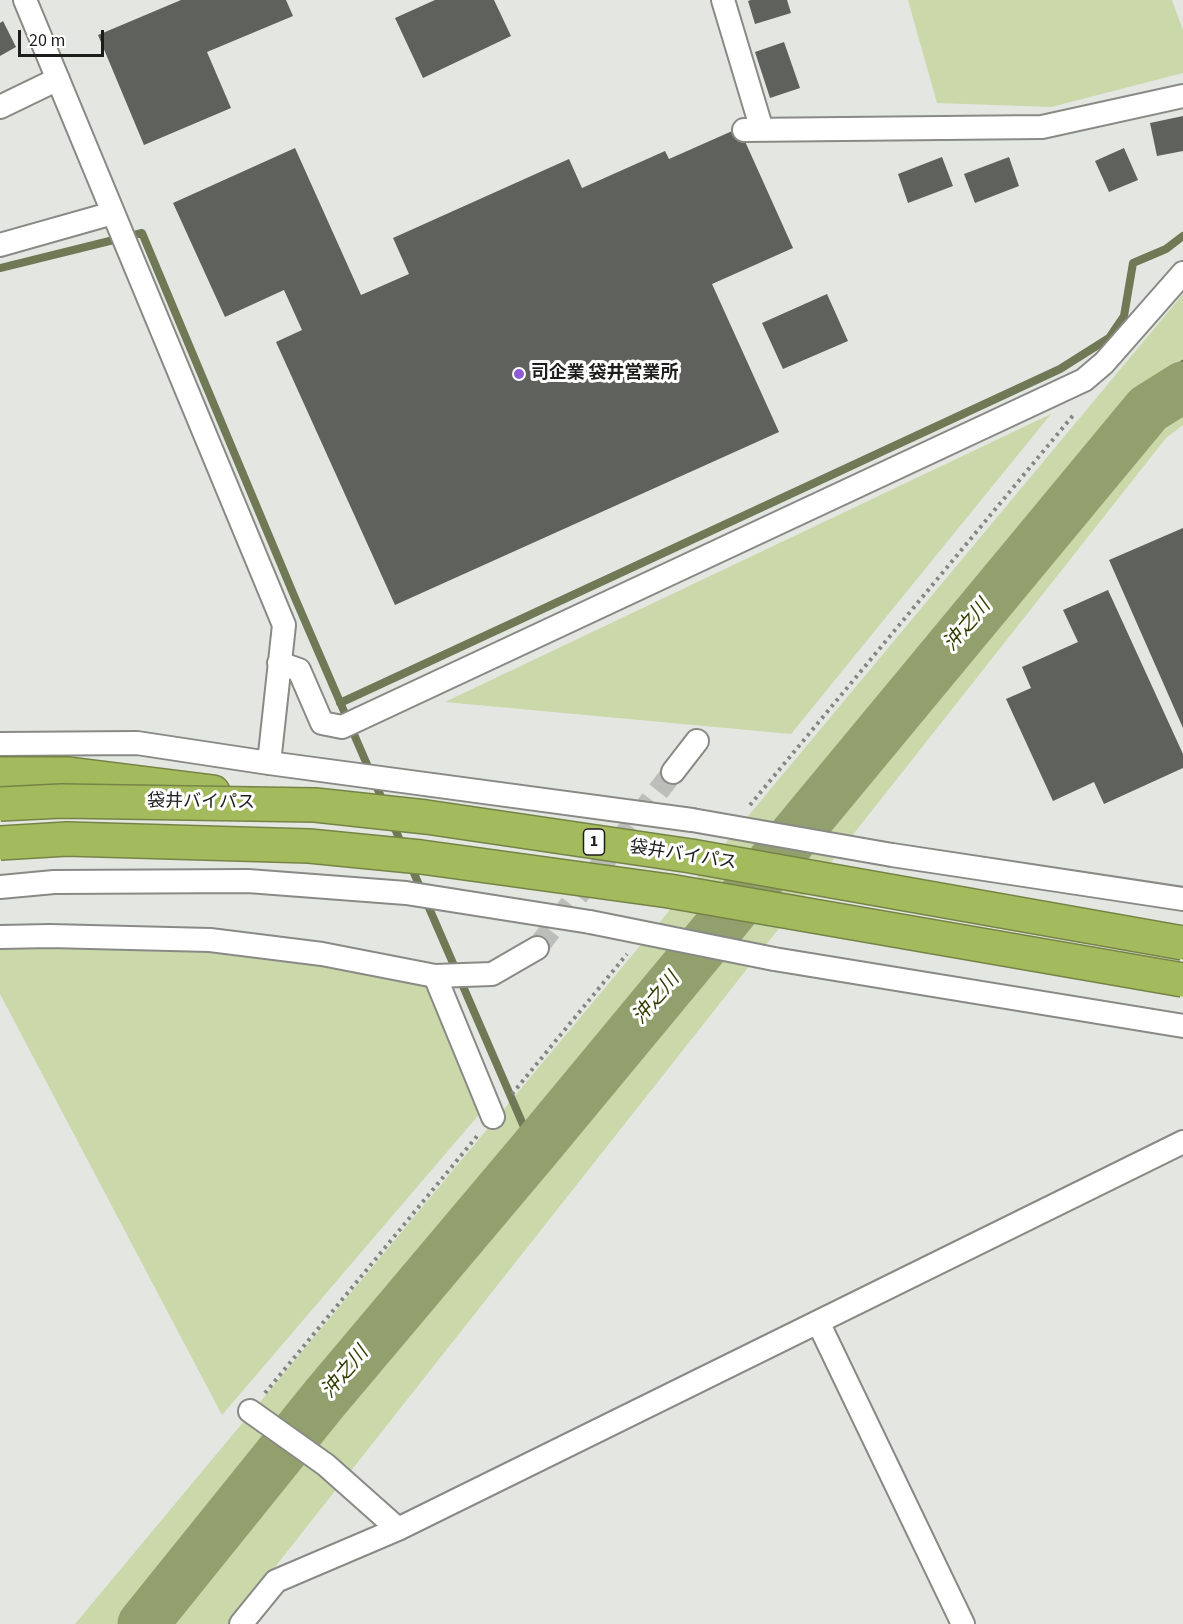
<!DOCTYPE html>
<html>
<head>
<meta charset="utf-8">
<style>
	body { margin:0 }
	#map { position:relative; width:1183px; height:1624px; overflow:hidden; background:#e4e6e1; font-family:"Source Sans 3",sans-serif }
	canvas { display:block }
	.scale { position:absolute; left:18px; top:30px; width:86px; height:27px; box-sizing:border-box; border:3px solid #1d1e1c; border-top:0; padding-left:8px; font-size:18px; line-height:21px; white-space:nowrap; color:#1d1e1c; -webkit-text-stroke:4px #fff; paint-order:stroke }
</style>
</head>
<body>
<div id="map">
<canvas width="1183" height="1624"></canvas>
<div class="scale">20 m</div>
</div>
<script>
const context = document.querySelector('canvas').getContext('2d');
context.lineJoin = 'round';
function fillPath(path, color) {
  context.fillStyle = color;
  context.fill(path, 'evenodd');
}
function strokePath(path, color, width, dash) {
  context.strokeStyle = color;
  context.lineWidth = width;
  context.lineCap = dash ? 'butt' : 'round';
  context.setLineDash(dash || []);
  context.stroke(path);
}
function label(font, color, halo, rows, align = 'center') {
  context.font = font + ' "Source Sans 3","Noto Sans JP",sans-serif';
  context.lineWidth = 6;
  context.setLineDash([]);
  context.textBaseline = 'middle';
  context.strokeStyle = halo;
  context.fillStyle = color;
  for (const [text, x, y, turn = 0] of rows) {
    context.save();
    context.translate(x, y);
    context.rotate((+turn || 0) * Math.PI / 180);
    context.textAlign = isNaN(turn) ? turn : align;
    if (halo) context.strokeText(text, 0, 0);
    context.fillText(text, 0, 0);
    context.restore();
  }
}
const green = new Path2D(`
	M908,0H1172L1183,30V73L1051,107L937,103Z
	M1183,294V425L1166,438L230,1624H75Z
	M1051,414L791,734L445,702Z
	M0,938L235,943L420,973L488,1104L222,1415L0,994Z`);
const stream = new Path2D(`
	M0,268L142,233L295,598L385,806
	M1148,409L1183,364
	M340,703L1060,369L1109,338L1124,316L1133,263L1166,249L1183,236
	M391,820L403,847
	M410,864L534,1150`);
const river = new Path2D(`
	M143,1624L325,1398L534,1150L1148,409L1183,387`);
const building = new Path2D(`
	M181,0H286L293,16L207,52L231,108L144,145L98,35Z
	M435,0H494L511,36L423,78L395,18Z
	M751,0H787L791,13L755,24L748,1Z
	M3,21L16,47L0,56V23Z
	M784,42L800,88L770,98L755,52Z
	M1183,116V151L1157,156L1150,123Z
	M739,128L793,248L712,284L779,432L395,605L276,342L302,330L284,290L225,317L173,203L295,148L361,295L409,274L393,238L569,159L582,188L665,151L669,159Z
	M1124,148L1138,180L1109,192L1095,161Z
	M942,157L953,186L908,203L898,174Z
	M1009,157L1019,186L975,203L964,174Z
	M827,294L848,341L783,369L762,323Z
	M1183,528V728L1109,560Z
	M1108,590L1183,754V768L1104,804L1094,782L1053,801L1006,699L1031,688L1022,667L1078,642L1063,610Z`);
const streetTunnel = new Path2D(`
	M537,948L673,772`);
const path = new Path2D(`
	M750,805L1075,413
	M512,1094L627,954
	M265,1393L478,1135`);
const street = new Path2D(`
	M25,0L284,625L269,763
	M723,0L762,130
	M0,107L58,79
	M744,130L1042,127L1183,96
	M0,245L113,213
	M279,663L299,670L322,723L342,727L1084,380L1104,363L1183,273
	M0,744L137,743L269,763L692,820
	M673,772L697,741
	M892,855L1183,899
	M0,887L54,882L248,881L406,893L590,922
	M0,937L50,936L210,940L322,954L435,976L492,974L537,948
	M774,959L1183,1026
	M435,976L493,1117
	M818,1322L963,1624
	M250,1411L326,1465L398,1529
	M241,1624L276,1581L398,1529L1183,1142`);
const highway = new Path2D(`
	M0,774H69L213,792`);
const streetBridge = new Path2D(`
	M692,820L892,855
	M590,922L774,959`);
const highwayBridge = new Path2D(`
	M0,804L61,801L315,805L426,817L691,856L1183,943
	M0,843L67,839L309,846L421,857L669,891L1183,980`);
const markers = [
	[519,374,6,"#8f5bd4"]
];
const shields = [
	[594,842,21]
];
const shieldNames = [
	["1",594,842]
];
const poiNames = [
	["司企業 袋井営業所",531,374]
];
const streetNames = [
	["袋井バイパス",201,803,1],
	["袋井バイパス",683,856,9]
];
const waterNames = [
	["沖之川",968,626,-50],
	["沖之川",657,999,-50],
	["沖之川",346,1373,-50]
];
fillPath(green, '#cad8aa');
strokePath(stream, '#6f7955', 8);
strokePath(river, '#92a06e', 51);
fillPath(building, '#5f615d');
strokePath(streetTunnel, '#bcbeba', 22, [22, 11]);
strokePath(street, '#898a86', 26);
strokePath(highway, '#758446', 36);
strokePath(path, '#848682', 4, [3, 4.5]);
strokePath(street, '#fff', 22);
strokePath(highway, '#a4bb5d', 33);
strokePath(streetBridge, '#898a86', 26, []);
strokePath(highwayBridge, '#758446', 36, []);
strokePath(streetBridge, '#fff', 22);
strokePath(highwayBridge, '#a4bb5d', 33);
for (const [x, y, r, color] of markers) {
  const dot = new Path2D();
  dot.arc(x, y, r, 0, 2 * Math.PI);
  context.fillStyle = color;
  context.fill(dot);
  strokePath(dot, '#fff', 2);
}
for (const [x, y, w] of shields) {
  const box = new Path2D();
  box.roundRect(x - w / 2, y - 13, w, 26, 4.5);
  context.fillStyle = '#fff';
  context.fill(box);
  strokePath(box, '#1d1e1c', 1.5);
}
label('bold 16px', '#1d1e1c', null, shieldNames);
label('bold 18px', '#1d1e1c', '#fff', poiNames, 'left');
label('18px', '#1d1e1c', '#fff', streetNames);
label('italic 20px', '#333f03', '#fff', waterNames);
</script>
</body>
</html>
